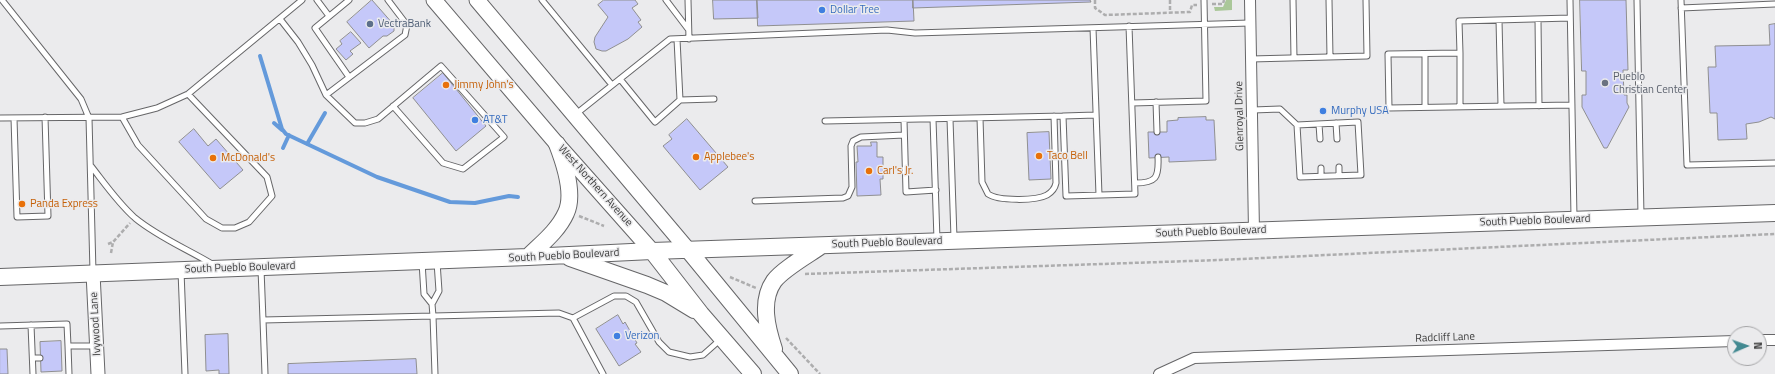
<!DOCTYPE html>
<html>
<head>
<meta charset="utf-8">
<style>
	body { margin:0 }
	#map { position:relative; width:1775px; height:374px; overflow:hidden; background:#ebebed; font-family:"Titillium Web",sans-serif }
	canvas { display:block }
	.north { position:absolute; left:1727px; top:326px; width:40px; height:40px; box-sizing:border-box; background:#ebebed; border:1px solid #a5a5a7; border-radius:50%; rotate:88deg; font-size:11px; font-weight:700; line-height:16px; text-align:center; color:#3d3d3d }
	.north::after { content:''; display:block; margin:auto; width:14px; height:18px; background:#428991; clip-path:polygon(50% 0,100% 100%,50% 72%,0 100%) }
</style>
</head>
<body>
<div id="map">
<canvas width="1775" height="374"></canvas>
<div class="north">N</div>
</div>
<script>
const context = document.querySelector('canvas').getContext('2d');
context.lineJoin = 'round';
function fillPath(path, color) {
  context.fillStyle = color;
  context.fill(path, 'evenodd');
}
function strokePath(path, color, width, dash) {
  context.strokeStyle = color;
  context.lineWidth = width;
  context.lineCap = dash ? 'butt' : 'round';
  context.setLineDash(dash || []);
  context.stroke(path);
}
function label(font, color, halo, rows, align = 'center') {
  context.font = font + ' "Titillium Web",sans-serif';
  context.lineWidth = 3;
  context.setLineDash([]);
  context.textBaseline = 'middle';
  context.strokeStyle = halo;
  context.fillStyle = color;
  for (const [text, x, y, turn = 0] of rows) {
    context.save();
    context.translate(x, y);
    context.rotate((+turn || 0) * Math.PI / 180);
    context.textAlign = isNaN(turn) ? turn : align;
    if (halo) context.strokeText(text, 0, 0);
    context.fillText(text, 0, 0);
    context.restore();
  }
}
const green = new Path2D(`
	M1226,0H1232V10L1215,11L1214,7H1223Z`);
const stream = new Path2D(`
	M260,56L282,129L286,134L377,177L450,202L475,203L509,196L518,197
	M274,123L282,130
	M307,144L325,113
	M283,148L289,135`);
const building = new Path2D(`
	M372,0L394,25V31L387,36H383L369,48L347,22Z
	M604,0H635L638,4L632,8L641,20L638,22L642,27L628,39L606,51H602L596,49L594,42L595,37L608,17L598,5Z
	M713,0H757L758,18L714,19Z
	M757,0H913L914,21L758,26Z
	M913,0H1090L1091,2L913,8Z
	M1580,0H1626L1628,70H1623L1624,95H1627V103L1629,107L1607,148H1604L1582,107V95H1586V71H1582Z
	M1775,24V119L1771,117L1759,122L1746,124L1747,139L1718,140L1717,113H1710L1708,67H1716L1715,46L1770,45L1769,25Z
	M351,32L361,43L350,51L353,54L346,60L336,49L342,44L340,41Z
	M443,73L486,126L456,151L413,98Z
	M1206,117V120H1214L1216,160L1169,162V157L1149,158L1148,132H1167V121L1178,120V118Z
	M687,119L728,167L700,190L663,146L672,139L669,135Z
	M194,129L208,146L216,139L243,170L220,189L179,142Z
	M1049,132L1051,179L1029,180L1027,133Z
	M871,142H877V157H883V179H880L881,195L857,196L856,162H858L857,146H871Z
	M618,315L623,324L625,322L637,343L635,344L641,352L619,366L596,329Z
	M228,334L229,374H219V370L206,371L205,335Z
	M61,341L62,371L41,372L40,342Z
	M0,349H7L8,374H0Z
	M416,359L417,374H288V364Z`);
const path = new Path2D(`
	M1095,0V8L1105,15L1190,12L1192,5H1197
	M1170,0V13
	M1212,4H1223L1224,0
	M579,216L604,226
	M108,244L113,242L130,223
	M111,253L113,242
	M805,274L1220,260L1775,234
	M730,277L756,288
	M786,338L820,374`);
const service = new Path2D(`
	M2,0L81,99L89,118L93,272
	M317,0L329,16
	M542,0L612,85
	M666,0L688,29
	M688,0L689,39
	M1293,0L1294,58
	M1329,0L1330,57
	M1570,0L1574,217
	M1637,0L1641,216
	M1681,0L1687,165L1775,163
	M1681,8L1775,4
	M280,19L298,42L312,65L326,95L355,123H365L378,119L441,66L504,137L463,169L443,163L393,106
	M1538,19L1539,106
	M1499,20L1501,106
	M1093,28L1099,195
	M677,39L680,100
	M1460,53L1459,21L1570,18
	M1425,54V107
	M1251,59L1367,56L1366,0
	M349,77L315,28L349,0
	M620,79L655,122L680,100L714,99
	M326,95L405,35L407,25L388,0
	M1156,102L1157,132
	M1132,103L1206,101L1204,0
	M1460,107V53L1388,54L1389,108L1572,105
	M1253,110L1280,109L1297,125L1358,122L1361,175L1300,177L1297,125
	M576,114L670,39L887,30L915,33L1250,23
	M1063,116L1096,115
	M122,117L138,145L206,219L222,228H235L249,222L272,196L267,177L188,94
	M0,118L122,117L157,108L188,94L302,0
	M14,118L17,217L48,216L45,117
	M980,118L982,182L988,194C998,201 1036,201 1047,195C1052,192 1055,188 1056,183L1054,116
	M933,119L937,240
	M950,119L954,238
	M904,120L906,192L936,190
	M825,121L1063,116L1066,196L1135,194L1129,26
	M1336,123L1337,139
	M1319,124L1320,139
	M91,166C105,184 118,203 135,218C158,237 187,249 212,264
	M1339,167V175
	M1321,168V176
	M1135,183C1156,183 1159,178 1158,157
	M755,201L843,198L848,196L852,187L851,146L853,141L861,137L904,135
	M422,262L424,294L432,304L439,291L437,262
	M261,269L263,320
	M181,271L185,374
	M432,304L433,316L559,313L573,318
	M31,325L33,374
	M0,326L67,324L68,346H96
	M68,346L69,374
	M33,358H40
	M265,374L263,320L433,316L435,374
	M603,374L573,318L614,296H626L636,302L659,342L669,352L690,357L703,355L721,339`);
const minor = new Path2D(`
	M1250,0L1254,231
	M1759,340H1775
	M1159,374L1194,358L1735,341`);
const tertiary = new Path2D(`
	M93,273L98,374`);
const secondary = new Path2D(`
	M434,0L557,144L652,251
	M477,0L689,251`);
const primary = new Path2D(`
	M652,251L701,314L753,374
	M689,251L790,374
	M528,257C541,244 558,231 566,213C575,194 564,162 557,144
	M570,258L647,285L666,293L694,310
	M0,277L528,257L652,251L1775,213
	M774,349C767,328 760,301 774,281C783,269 808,255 821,246`);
const markers = [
	[822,10,4,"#3f7fe0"],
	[370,24,4,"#5c6f8a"],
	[1605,83,4,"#6b7280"],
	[446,85,4,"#e8710a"],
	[1323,111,4,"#3f7fe0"],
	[475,120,4,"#3f7fe0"],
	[1039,156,4,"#e8710a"],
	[696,157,4,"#e8710a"],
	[213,158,4,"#e8710a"],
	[869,171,4,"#e8710a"],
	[22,204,4,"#e8710a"],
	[617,336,4,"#3f7fe0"]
];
const shopNames = [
	["Dollar Tree",830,10],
	["Murphy USA",1331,111],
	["AT&T",483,120],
	["Verizon",625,336]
];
const serviceNames = [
	["VectraBank",378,24]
];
const worshipNames = [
	["Pueblo",1613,77],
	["Christian Center",1613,90]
];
const foodNames = [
	["Jimmy John's",454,85],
	["Taco Bell",1047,156],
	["Applebee's",704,157],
	["McDonald's",221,158],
	["Carl's Jr.",877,171],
	["Panda Express",30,204]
];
const streetNames = [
	["Glenroyal Drive",1240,116,-91],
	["West Northern Avenue",595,186,48],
	["South Pueblo Boulevard",1535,221,-2],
	["South Pueblo Boulevard",1211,232,-2],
	["South Pueblo Boulevard",887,243,-2],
	["South Pueblo Boulevard",564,256,-3],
	["South Pueblo Boulevard",240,268,-2],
	["Ivywood Lane",96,324,-93],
	["Radcliff Lane",1445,338,-2]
];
fillPath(green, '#aac799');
strokePath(stream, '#649adb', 4);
fillPath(building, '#c5c8f9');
strokePath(building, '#8f8f90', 1);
strokePath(service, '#666668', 7);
strokePath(minor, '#666668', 12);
strokePath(tertiary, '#666668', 15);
strokePath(secondary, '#666668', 17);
strokePath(primary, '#666668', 18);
strokePath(path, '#adadae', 2.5, [4, 2]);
strokePath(service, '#fff', 5);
strokePath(minor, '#fff', 10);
strokePath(tertiary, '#fff', 13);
strokePath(secondary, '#fff', 15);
strokePath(primary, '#fff', 16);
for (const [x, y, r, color] of markers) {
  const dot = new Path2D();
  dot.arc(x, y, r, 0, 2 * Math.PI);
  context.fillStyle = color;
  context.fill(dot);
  strokePath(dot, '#ebebed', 1.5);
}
label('11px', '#366cbe', '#ebebed', shopNames, 'left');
label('11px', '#4e5e75', '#ebebed', serviceNames, 'left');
label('11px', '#5b616d', '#ebebed', worshipNames, 'left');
label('11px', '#c56008', '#ebebed', foodNames, 'left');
label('11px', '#3d3d3d', '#ebebed', streetNames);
</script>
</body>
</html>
